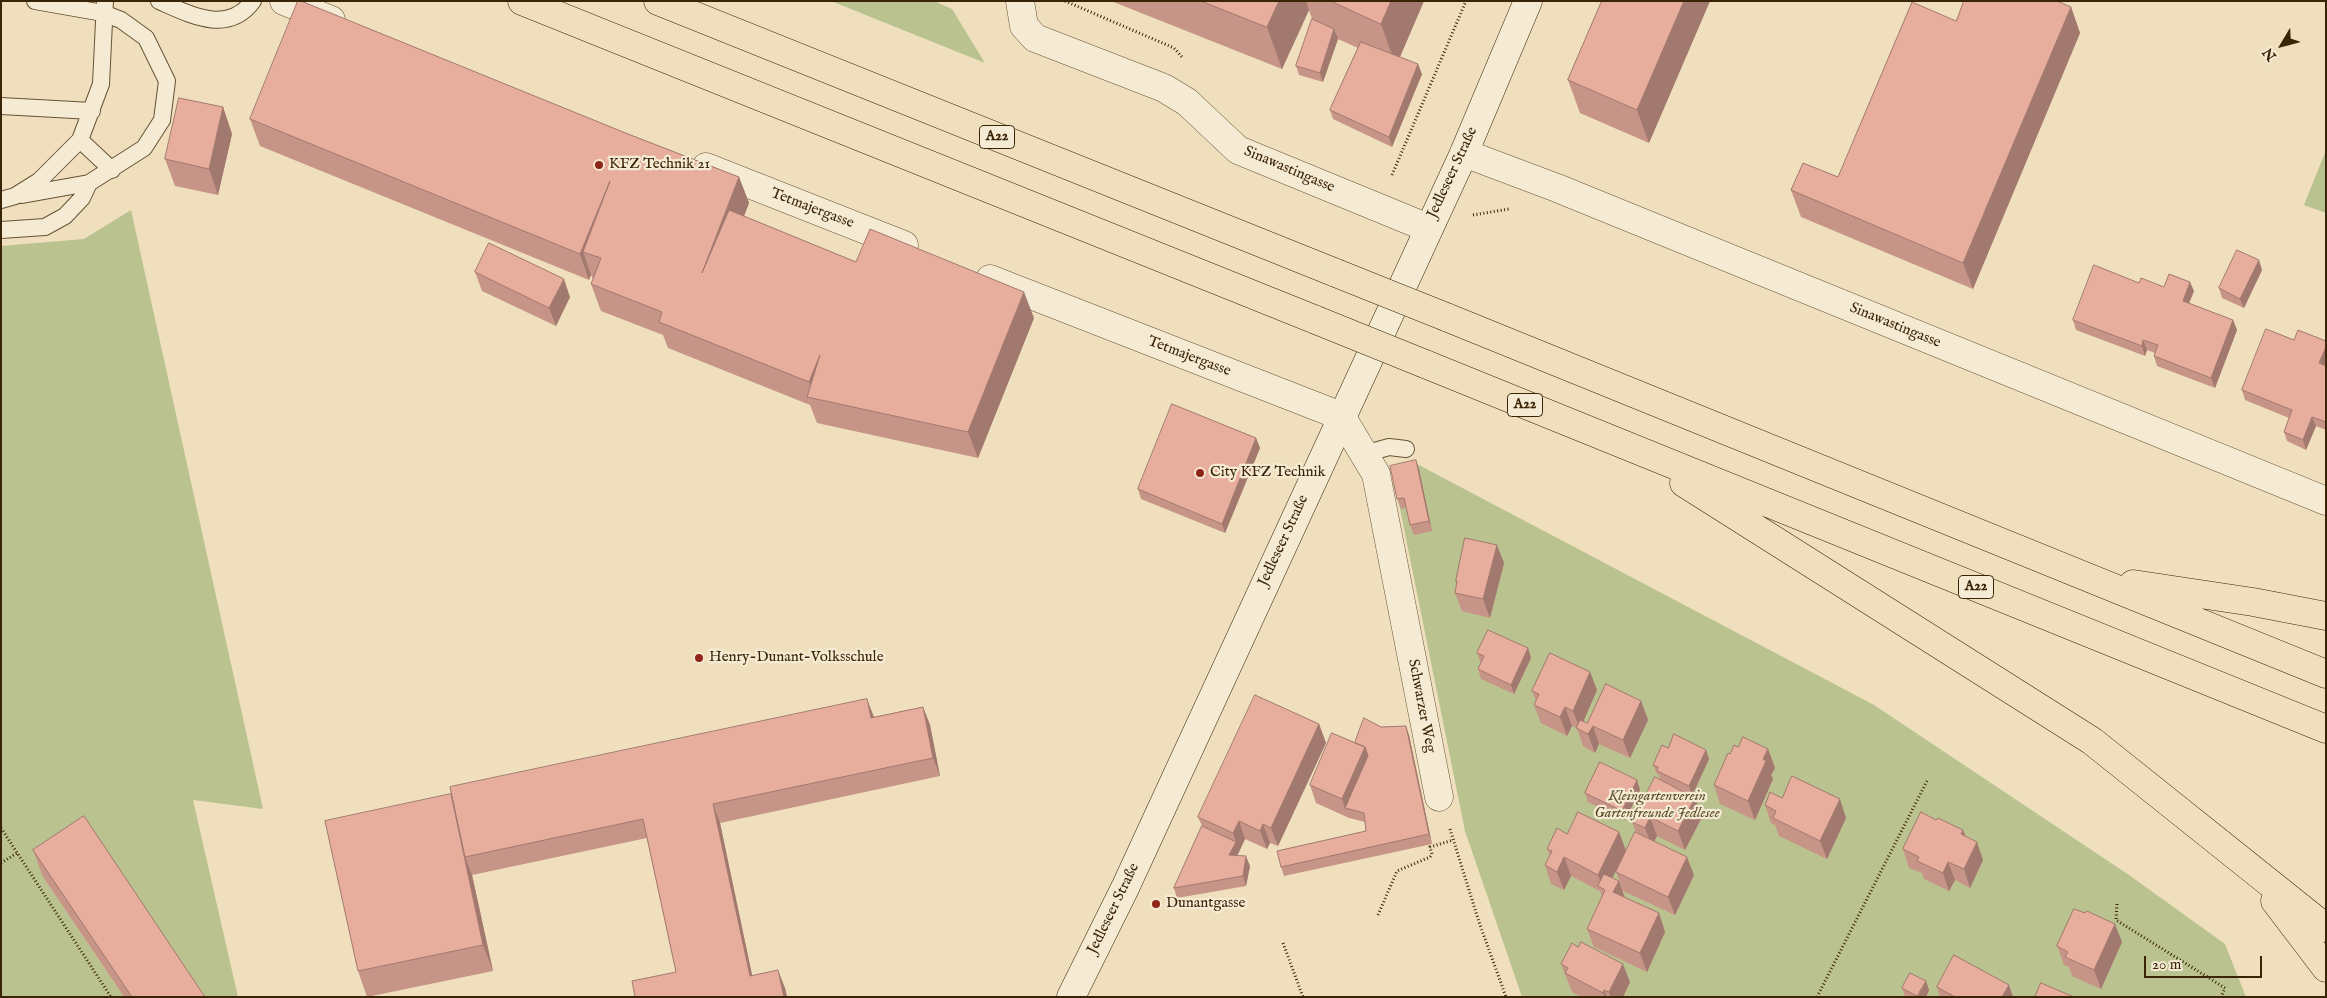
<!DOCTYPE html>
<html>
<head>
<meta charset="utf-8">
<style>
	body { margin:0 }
	#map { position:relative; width:2327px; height:998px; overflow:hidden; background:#efdfbc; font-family:"IM FELL English",serif }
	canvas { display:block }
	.frame { position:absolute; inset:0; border:2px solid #3a2406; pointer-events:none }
	.north { position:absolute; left:2257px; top:20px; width:50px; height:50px; -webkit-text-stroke:4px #f5ead3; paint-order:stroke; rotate:233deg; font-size:14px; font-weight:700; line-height:20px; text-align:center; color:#3a2406 }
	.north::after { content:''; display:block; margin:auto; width:18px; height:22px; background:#3a2406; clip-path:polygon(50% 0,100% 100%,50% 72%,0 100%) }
	.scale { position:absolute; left:2144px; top:956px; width:118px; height:22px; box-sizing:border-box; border:2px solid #3a2406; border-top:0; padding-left:6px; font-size:15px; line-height:18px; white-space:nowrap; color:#3a2406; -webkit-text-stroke:4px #f5ead3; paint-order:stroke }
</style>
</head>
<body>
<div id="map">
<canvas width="2327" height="998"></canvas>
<div class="frame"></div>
<div class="north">N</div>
<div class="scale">20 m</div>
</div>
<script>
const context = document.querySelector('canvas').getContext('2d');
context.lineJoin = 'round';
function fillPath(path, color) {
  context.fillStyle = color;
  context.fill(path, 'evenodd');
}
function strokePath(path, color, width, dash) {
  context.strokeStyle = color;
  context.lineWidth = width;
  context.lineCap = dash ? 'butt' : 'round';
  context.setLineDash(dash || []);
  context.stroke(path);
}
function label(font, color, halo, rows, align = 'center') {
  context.font = font + ' "IM FELL English",serif';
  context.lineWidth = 4.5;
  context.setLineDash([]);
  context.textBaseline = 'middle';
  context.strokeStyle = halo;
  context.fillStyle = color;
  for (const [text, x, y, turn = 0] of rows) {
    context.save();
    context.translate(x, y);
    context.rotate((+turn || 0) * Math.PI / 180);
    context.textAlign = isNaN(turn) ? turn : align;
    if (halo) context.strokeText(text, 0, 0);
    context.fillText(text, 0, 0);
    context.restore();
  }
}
const green = new Path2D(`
	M831,1H934L952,9L985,63Z
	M2326,150V213L2304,205Z
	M131,210L263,809L193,800L238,997H196L43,877L124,997H1V246L84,239Z
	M1415,463L1874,705L2129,875L2225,944L2246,997H1522L1465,831L1393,474Z`);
const path = new Path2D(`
	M1065,1L1174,48L1182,57
	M1392,175L1466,1
	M1473,215L1509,209
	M1,828L111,997
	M1450,829L1479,922L1506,997
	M1,863L17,853
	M2117,904L2116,920L2225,988L2221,997
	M1378,915L1397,871L1430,857L1432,854L1430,847L1453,840
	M1283,943L1303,997
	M1817,997L1928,779`);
const lane = new Path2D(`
	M159,1C191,15 228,35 253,1
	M1,106L92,111
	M80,140L112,170
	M22,195L89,183
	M1,200L15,196L39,181L80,140L101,84L105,1
	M1,230L45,227L65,216L82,198L89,183L144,148L162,120L167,81L146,38L121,20L103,13L35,1
	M1364,454L1389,447L1406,449`);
const street = new Path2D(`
	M284,1L331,20
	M1020,1L1024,26L1035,38L1164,88L1187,102L1238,150L1428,228
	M1464,153L1557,188L2326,501
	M706,167L904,245
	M990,279L1341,416L1376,474L1439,797`);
const secondary = new Path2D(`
	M1071,997L1125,888L1464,153L1528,1`);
const highway = new Path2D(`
	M522,1L1316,320
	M658,1L1336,273
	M1446,317L2326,674
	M1425,364L2326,729
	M1684,483L2092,741L2326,928
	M2133,584L2253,602L2326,616
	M2275,901L2326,968`);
const highwayBridge = new Path2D(`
	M1336,273L1446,317
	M1316,320L1425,364`);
const wall = new Path2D(`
	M1111,1H1424L1400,57L1422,74L1392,147L1333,119L1330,110L1358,48L1338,39L1323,82L1299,75L1296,66L1312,19L1309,10L1282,69Z
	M1602,1H1710L1649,143L1580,113L1568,80Z
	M2071,7L2080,33L1973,289L1801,217L1791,190L1838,177L1956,21Z
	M223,107L232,134L218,195L175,186L165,159Z
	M250,119L628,134L739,177L749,203L744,216L856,262L1034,318L978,458L817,423L810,405L668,348L663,335L601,311L591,284L593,279L591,275L589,280L260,146Z
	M2262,270L2244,308L2222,298L2219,288Z
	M475,272L570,297L556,326L482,291Z
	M2164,287L2194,291L2189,303L2233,320L2237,330L2215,388L2157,366L2154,356L2155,353L2147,350L2145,356L2076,330L2073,320Z
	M2294,340L2326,341V430L2316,426L2306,450L2287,441L2284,432L2289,418L2245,400L2242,390Z
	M1256,438L1260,448L1225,533L1141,499L1138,489Z
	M1419,469L1432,531L1414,535L1410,525L1406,507L1401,509L1397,499Z
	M1504,563L1490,618L1462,611L1455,593L1457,584L1456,581Z
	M1528,648L1531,658L1514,694L1481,679L1478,669L1481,663L1477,653Z
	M1590,672L1597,690L1583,722L1587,723L1641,701L1648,720L1630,758L1599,744L1595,753L1583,746L1577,728L1572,726L1567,736L1541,723L1534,705L1536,701L1532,691Z
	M923,707L930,725L940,776L720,823L752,975L785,988L787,997H635L676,972L647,838L472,875L493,971L367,997L358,971L451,794L454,802Z
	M1319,724L1326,743L1278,846L1270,843L1267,849L1245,839L1237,856L1250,866L1246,886L1177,898L1174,888L1202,826L1198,817Z
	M1381,727L1409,735L1432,844L1284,876L1281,867L1366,831L1365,822L1349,818L1316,803L1310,785L1355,743Z
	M1738,747L1768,749L1775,768L1771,775L1773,779L1755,820L1720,804L1714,785L1730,754Z
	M1668,748L1706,750L1709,759L1692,796L1665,783L1702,817L1685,850L1657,836L1654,841L1694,875L1675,915L1623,891L1616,872L1636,833L1632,822L1660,780L1659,775L1657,774L1653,765Z
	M1637,780L1640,790L1625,820L1588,802L1585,793Z
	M1782,798L1846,818L1827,859L1779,836L1775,825L1771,823L1765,805Z
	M1936,820L1963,830L1966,837L1983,860L1970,888L1955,880L1949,891L1924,879L1922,873L1909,868L1903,849Z
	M1619,832L1626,851L1612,878L1619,881L1625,897L1659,913L1665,932L1647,972L1594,947L1587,929L1602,896L1600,891L1571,876L1564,890L1551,884L1545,865L1550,856L1547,849L1567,834Z
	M33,850L205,997H124L43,877Z
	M2085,913L2122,942L2101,989L2072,976L2069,967L2064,965L2057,946Z
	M1561,964L1630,982L1623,997H1581L1572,992Z
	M1926,981L1929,990L1926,997H1905L1902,988Z
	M2009,985L2013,997H1940L1937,987Z`);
const shadedWall = new Path2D(`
	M1279,1H1306L1309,10L1282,69L1267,27Z
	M1391,1H1424L1396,66L1381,24Z
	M1684,1H1710L1649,143L1637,110Z
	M2071,7L2080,33L1973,289L1963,263Z
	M1334,29L1338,39L1323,82L1320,73Z
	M1418,64L1422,74L1392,147L1389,137Z
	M223,107L232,134L218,195L209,169Z
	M739,177L749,203L712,300L702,273Z
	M610,181L583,252L591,275L589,280L580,254Z
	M2259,260L2262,270L2244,308L2240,299Z
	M564,279L570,297L556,326L549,308Z
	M2190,282L2194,291L2186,311L2183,301Z
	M1024,292L1034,318L978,458L968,432Z
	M2233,320L2237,330L2215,388L2211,378Z
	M2143,340L2147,350L2145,356L2142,346Z
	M2326,347V365L2319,363Z
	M820,355L815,399L809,382Z
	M2312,417L2316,426L2306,450L2303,440Z
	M1256,438L1260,448L1225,533L1222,524Z
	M1416,460L1419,469L1432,531L1429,521Z
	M1497,545L1504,563L1490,618L1483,599Z
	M1528,648L1531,658L1514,694L1511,685Z
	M1590,672L1597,690L1580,729L1573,711Z
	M867,699L874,717L871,718Z
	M1641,701L1648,720L1630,758L1623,740Z
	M923,707L930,725L940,776L933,758Z
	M1565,707L1572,726L1567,736L1560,717Z
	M1319,724L1326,743L1278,846L1271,828Z
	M1406,726L1409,735L1432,844L1429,834Z
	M1593,726L1599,744L1595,753L1588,734Z
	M1365,747L1372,766L1345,808L1342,799Z
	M1768,749L1775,768L1771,775L1773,779L1755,820L1748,801L1763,759Z
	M1706,750L1709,759L1692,796L1689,786Z
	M1637,780L1640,790L1625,820L1622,811Z
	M451,794L461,821L465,857L472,875L493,971L483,945Z
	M1695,798L1702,817L1685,850L1678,831Z
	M1840,799L1846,818L1827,859L1820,841Z
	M713,804L720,823L756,994L750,976Z
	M1650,817L1657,836L1652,846L1645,828Z
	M1239,821L1245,839L1239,852L1233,833Z
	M1263,824L1270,843L1267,849L1260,831Z
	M1963,830L1970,848L1961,834Z
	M1619,832L1626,851L1606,891L1603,888L1598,875Z
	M1236,842L1239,852L1232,865L1229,855Z
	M1977,842L1983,860L1970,888L1964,869Z
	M1246,856L1250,866L1246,886L1243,876Z
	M1564,857L1571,876L1564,890L1557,872Z
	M1687,857L1694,875L1675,915L1668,897Z
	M1948,862L1955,880L1949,891L1943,873Z
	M1619,881L1625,899L1613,892Z
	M1659,913L1665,932L1647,972L1640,953Z
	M2115,924L2122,942L2101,989L2094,970Z
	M1623,964L1630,982L1623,997H1611L1609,992Z
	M778,970L785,988L787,997H784Z
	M1926,981L1929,990L1926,997H1918Z
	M2009,985L2013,997H2002Z
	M1604,990L1607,997H1605L1603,993Z`);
const building = new Path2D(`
	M298,1H301L628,134L739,177L702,273L729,210L856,262L870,229L1024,292L968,432L807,397L820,355L809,382L659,322L662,312L591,284L601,258L583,252L610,181L580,254L250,119Z
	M1201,1H1279L1267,27Z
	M1331,1H1391L1381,24Z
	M1602,1H1684L1637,110L1568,80Z
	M1964,1H2057L2071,7L1963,263L1791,190L1803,163L1838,177L1912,2L1956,21Z
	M1312,19L1334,29L1320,73L1296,66Z
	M1361,42L1418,64L1389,137L1330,110Z
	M179,98L223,107L209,169L165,159Z
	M489,243L564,279L549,308L475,272Z
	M2237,250L2259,260L2240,299L2219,288Z
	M2094,265L2139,283L2141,278L2164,287L2169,274L2190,282L2183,301L2233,320L2211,378L2154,356L2158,345L2143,340L2142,346L2073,320Z
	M2266,329L2294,340L2298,330L2326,341V347L2319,363L2326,366V422L2312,417L2303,440L2284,432L2292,410L2242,390Z
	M1172,404L1256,438L1222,524L1138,489Z
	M1416,460L1429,521L1410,525L1404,498L1397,499L1390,466Z
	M1465,538L1497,545L1483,599L1455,593L1457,581H1456Z
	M1488,630L1528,648L1511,685L1478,669L1484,656L1477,653Z
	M1550,653L1590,672L1573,711L1565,707L1560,717L1534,705L1539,694L1532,691Z
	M1606,684L1641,701L1623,740L1593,726L1588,734L1576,728L1580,720L1587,723Z
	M1255,695L1319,724L1271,828L1263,824L1260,831L1239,821L1233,833L1198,817Z
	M867,699L871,718L923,707L933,758L713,804L750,976L778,970L784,997H635L632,981L676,972L643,819L465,857L450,787Z
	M1364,718L1381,727L1406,726L1429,834L1281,867L1277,851L1366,831L1364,813L1345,808L1368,756L1365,747L1355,743Z
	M1332,733L1365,747L1342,799L1310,785Z
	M1674,734L1706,750L1689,786L1657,771L1658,767L1653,765L1662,745L1668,748Z
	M1743,737L1768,749L1763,759L1766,761L1748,801L1714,785L1728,753L1730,754L1734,745L1738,747Z
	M1600,762L1637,780L1622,811L1585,793Z
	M1792,776L1840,799L1820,841L1773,818L1776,811L1765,805L1770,792L1782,798Z
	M1655,777L1695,798L1678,831L1650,817L1645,828L1632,822Z
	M451,794L483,945L358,971L325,821Z
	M1578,812L1619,832L1598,875L1564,857L1557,872L1545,865L1552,851L1547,849L1557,828L1567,834Z
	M1921,812L1936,820L1938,818L1963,830L1961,834L1977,842L1964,869L1948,862L1943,873L1917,861L1919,857L1903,849Z
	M84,816L205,997H132L33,850Z
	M1202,826L1236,842L1229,855L1246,856L1243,876L1174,888Z
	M1635,832L1687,857L1668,897L1616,872Z
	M1604,874L1619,881L1613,892L1659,913L1640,953L1587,929L1605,890L1598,886Z
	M2074,909L2085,913L2087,911L2115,924L2094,970L2065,957L2068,952L2057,946Z
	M1581,942L1623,964L1609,992L1604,990L1603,993L1565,973L1568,968L1561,964L1572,943L1578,947Z
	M1954,955L2009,985L2002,997H1955L1937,987Z
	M1910,973L1926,981L1917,996L1902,988Z
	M2041,983L2074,997H2035Z`);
const markers = [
	[599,165,5,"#8f2418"],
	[1200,473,5,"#8f2418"],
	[699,658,5,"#8f2418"],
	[1156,904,5,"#8f2418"]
];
const shields = [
	[997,137,35],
	[1525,405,35],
	[1976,587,35]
];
const shieldNames = [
	["A22",997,137],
	["A22",1525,405],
	["A22",1976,587]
];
const poiNames = [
	["KFZ Technik 21",609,165],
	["City KFZ Technik",1210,473],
	["Henry-Dunant-Volksschule",709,658],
	["Dunantgasse",1166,904]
];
const streetNames = [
	["Sinawastingasse",1289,170,23],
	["Jedleseer Straße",1453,173,-65],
	["Tetmajergasse",812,209,21],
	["Sinawastingasse",1895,326,22],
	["Tetmajergasse",1189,357,21],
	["Jedleseer Straße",1284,541,-65],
	["Schwarzer Weg",1421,706,79],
	["Jedleseer Straße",1114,909,-64]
];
const parkNames = [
	["Kleingartenverein",1657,797],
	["Gartenfreunde Jedlesee",1657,814]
];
fillPath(green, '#bac290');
strokePath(lane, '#675334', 18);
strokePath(street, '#675334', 29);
strokePath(secondary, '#3a2406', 29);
strokePath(highway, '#3a2406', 29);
strokePath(path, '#3a2406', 3, [1, 2.5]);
strokePath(lane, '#f5ead3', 16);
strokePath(street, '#f5ead3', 28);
strokePath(secondary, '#f5ead3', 28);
strokePath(highway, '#efdfbc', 28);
strokePath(highwayBridge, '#3a2406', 29, []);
strokePath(highwayBridge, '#efdfbc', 28);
fillPath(wall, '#c79587');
fillPath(shadedWall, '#a2796e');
fillPath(building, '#e7ad9d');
strokePath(building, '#a2796e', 1);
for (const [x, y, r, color] of markers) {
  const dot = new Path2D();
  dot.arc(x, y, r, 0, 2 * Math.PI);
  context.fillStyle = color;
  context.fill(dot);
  strokePath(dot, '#f5ead3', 2);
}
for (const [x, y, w] of shields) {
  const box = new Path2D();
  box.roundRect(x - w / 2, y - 11.5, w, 23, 4);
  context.fillStyle = '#f5ead3';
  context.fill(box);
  strokePath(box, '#3a2406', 1);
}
label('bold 14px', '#3a2406', null, shieldNames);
label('15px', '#3a2406', '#f5ead3', poiNames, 'left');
label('15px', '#3a2406', '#f5ead3', streetNames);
label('italic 15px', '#5a4c28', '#f5ead3', parkNames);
</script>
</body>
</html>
